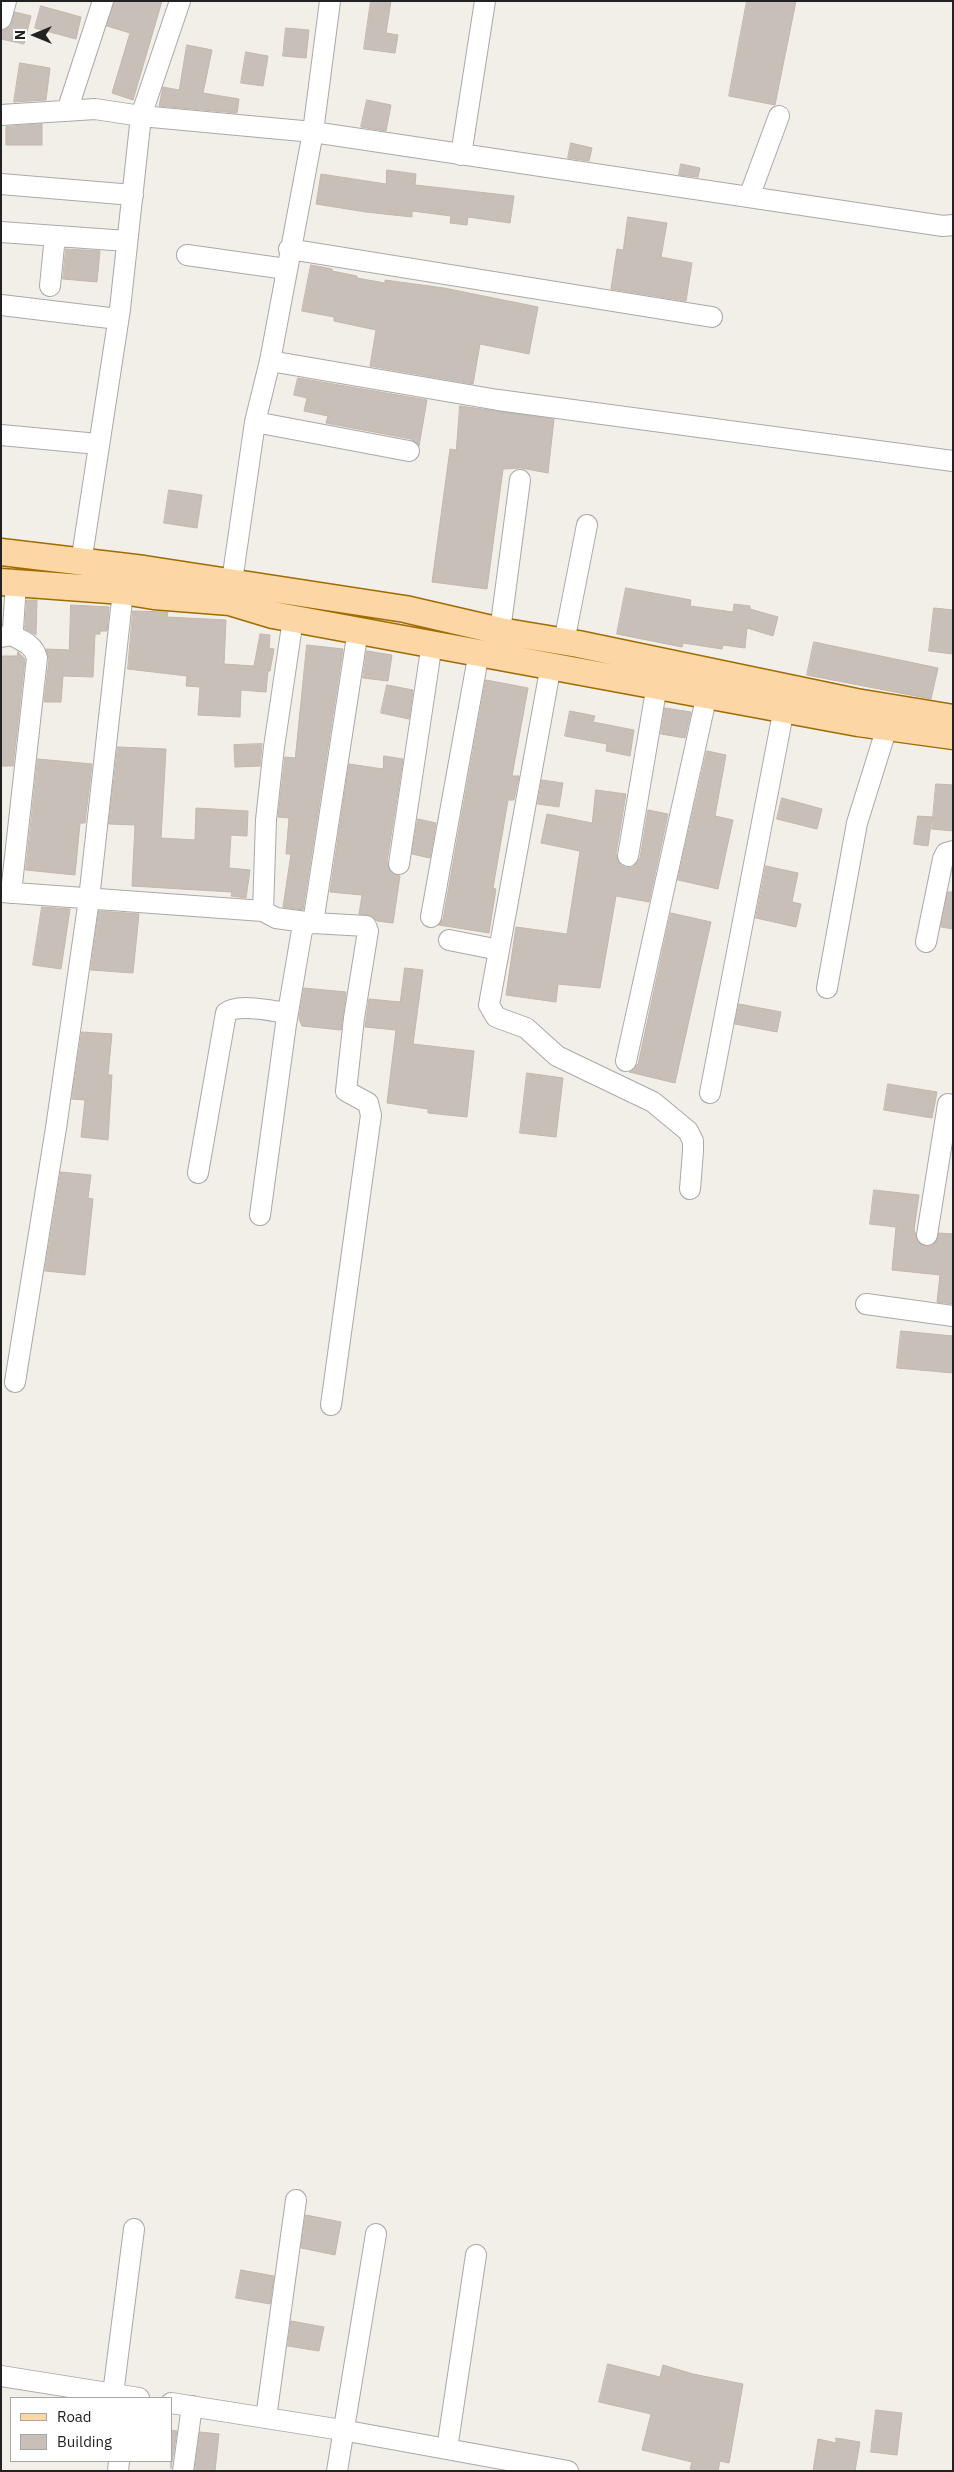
<!DOCTYPE html>
<html>
<head>
<meta charset="utf-8">
<style>
	body { margin:0 }
	#map { position:relative; width:954px; height:2472px; overflow:hidden; background:#f2efe9; font-family:"IBM Plex Sans",sans-serif }
	canvas { display:block }
	.frame { position:absolute; inset:0; border:2px solid #222; pointer-events:none }
	.legend { position:absolute; left:10px; top:2397px; width:162px; height:65px; box-sizing:border-box; background:#fff; border:1px solid #a7a7a7; margin:0; padding:6px 9px; list-style:none; font-size:15px; color:#222 }
	.legend li { display:flex; align-items:center; gap:10px; height:25px }
	.legend b { width:25px; border:1px solid #a7a7a7 }
	.north { position:absolute; left:10px; top:10px; width:50px; height:50px; -webkit-text-stroke:4px #fff; paint-order:stroke; rotate:270deg; font-size:14px; font-weight:700; line-height:20px; text-align:center; color:#222 }
	.north::after { content:''; display:block; margin:auto; width:18px; height:22px; background:#222; clip-path:polygon(50% 0,100% 100%,50% 72%,0 100%) }
</style>
</head>
<body>
<div id="map">
<canvas width="954" height="2472"></canvas>
<div class="frame"></div>
<ul class="legend">
<li><b style="height:6px;background:#fcd6a4"></b>Road</li>
<li><b style="height:14px;background:#c7bfb8"></b>Building</li>
</ul>
<div class="north">N</div>
</div>
<script>
const context = document.querySelector('canvas').getContext('2d');
context.lineJoin = 'round';
function fillPath(path, color) {
  context.fillStyle = color;
  context.fill(path, 'evenodd');
}
function strokePath(path, color, width, dash) {
  context.strokeStyle = color;
  context.lineWidth = width;
  context.lineCap = dash ? 'butt' : 'round';
  context.setLineDash(dash || []);
  context.stroke(path);
}
const building = new Path2D(`
	M115,1H162L133,100L112,93L130,33L107,26Z
	M371,1H391L386,33L398,35L395,53L364,49Z
	M747,1H796L775,105L729,96Z
	M41,6L81,17L76,39L35,28Z
	M15,12L31,16L24,44L1,39V31L10,27Z
	M286,28L309,30L306,58L283,56Z
	M187,45L212,50L203,93L239,99L237,113L159,106L163,87L179,90Z
	M246,52L268,56L263,86L241,83Z
	M20,63L50,68L46,100L14,102Z
	M367,100L391,105L386,131L361,127Z
	M42,124V145H6V127Z
	M571,143L592,148L589,161L568,158Z
	M681,164L700,168L698,177L679,175Z
	M387,170L416,174L415,185L514,196L510,223L468,217L467,225L450,223L451,216L412,211V217L366,212L316,204L321,174L386,184Z
	M628,217L667,223L661,257L692,263L686,301L611,289L617,249L623,250Z
	M66,249L100,251L97,282L63,279Z
	M311,265L332,269V271L357,276V278L385,283V280L444,288L538,307L529,354L480,344L473,384L370,366L376,330L334,321V317L302,311Z
	M298,378L427,400L419,446L411,439L326,423L328,416L304,411L307,398L294,395Z
	M460,406L554,419L548,473L521,468L503,469L487,589L432,582L450,449L456,450Z
	M169,490L202,495L197,528L164,523Z
	M626,588L691,600L690,606L733,612L734,604L750,606V609L778,617L773,636L747,628L745,648L723,645L722,649L683,643L682,647L617,634Z
	M27,600H37L36,635L25,629Z
	M71,605L109,607L107,631H100V634H95L93,677L63,676L61,702H44L49,659L46,649L69,650Z
	M934,608L953,610V654L929,651Z
	M133,611L168,612L167,617L226,620L224,664L254,666L260,634L270,635L269,648L274,649L270,671H268L266,692L241,690L240,717L198,715L200,687L186,686L187,676L128,669Z
	M814,642L938,668L931,699L807,675Z
	M307,645L343,649L303,910L283,907L291,854H286L289,818L278,817L285,757L295,758Z
	M367,651L392,655L388,681L363,678Z
	M18,652L25,659L13,766H1V656H17Z
	M486,680L528,688L512,776H519L514,800H508L493,888L496,889L489,933L439,925L443,919Z
	M387,685L413,690L409,719L381,713Z
	M665,708L691,712L685,738L661,734Z
	M570,711L595,716L593,722L634,730L630,756L606,751L607,744L565,736Z
	M262,744L260,766L235,767L234,745Z
	M118,747L166,749L161,838L195,840L196,808L248,811L247,836L231,835L229,868L250,870L246,898L231,896L232,892L132,886L135,825L109,824Z
	M707,751L726,755L715,816L733,820L718,889L678,880Z
	M384,756L403,759L387,862L391,873L400,876L393,923L377,921L372,916L359,914L362,895L330,892L349,764L383,769Z
	M38,759L92,764L85,823H80L75,875L26,870Z
	M542,780L563,783L559,807L538,804Z
	M936,784L953,785V831L932,829Z
	M596,790L626,794L616,854L620,865L626,868L633,867L640,858L648,810L668,814L649,902L616,896L600,988L558,984L556,1002L506,995L516,927L567,934L580,851L541,843L547,814L592,823Z
	M782,798L822,809L817,829L777,819Z
	M918,816L932,817L928,846L914,844Z
	M418,819L436,823L430,858L412,854Z
	M766,866L798,873L792,902L801,904L796,927L756,918Z
	M948,892H953V929L941,927Z
	M42,907L70,909L61,969L33,965Z
	M99,911L139,914L133,973L91,970Z
	M671,913L711,922L675,1083L629,1072L638,1064Z
	M405,968L423,970L413,1044L474,1051L467,1117L428,1113V1109L387,1103L396,1030L365,1027L369,999L400,1002Z
	M304,988L346,992L341,1030L302,1026L299,1019Z
	M739,1004L781,1012L777,1032L735,1024Z
	M82,1032L112,1034L108,1075H112L108,1140L81,1137L85,1100L72,1099Z
	M527,1073L563,1078L556,1137L520,1133Z
	M888,1084L937,1092L932,1118L884,1110Z
	M61,1172L91,1175L88,1198L93,1199L85,1275L45,1271Z
	M874,1190L919,1195L914,1230L920,1244L932,1246L936,1242L939,1233L953,1234V1304L937,1302L940,1275L892,1270L896,1227L870,1224Z
	M901,1331L953,1336V1373L897,1368Z
	M306,2215L341,2222L335,2255L301,2248Z
	M241,2270L274,2276L270,2304L236,2298Z
	M291,2321L324,2327L319,2351L288,2346Z
	M608,2364L660,2377L663,2365L693,2374L743,2384L729,2463L720,2461L718,2471H700L690,2469L692,2462L642,2450L651,2414L599,2402Z
	M876,2410L902,2413L897,2455L871,2452Z
	M171,2430L177,2431L171,2468Z
	M200,2432L219,2434L215,2471H195Z
	M836,2438L860,2442L855,2471H813L818,2439L836,2443Z`);
const minor = new Path2D(`
	M1,19L6,1
	M67,111L103,1
	M1,115L95,109L141,116L313,132L943,226L953,225
	M461,155L485,1
	M1,184L133,195
	M749,197L779,116
	M1,232L127,241
	M289,249L712,317
	M187,255L286,269
	M50,286L55,236
	M1,305L118,319
	M270,361L498,400L953,461
	M255,422L409,451
	M1,435L98,444
	M81,563L120,309L141,116L180,1
	M230,595L255,422L270,361L313,132L330,1
	M293,619L274,747L266,820L263,911L276,918L313,923L358,630
	M500,631L520,480
	M1,637L11,635L13,629L16,583
	M564,642L587,525
	M551,665L489,1005L496,1017L526,1028L557,1056L653,1102L688,1131L693,1141V1151L690,1189
	M628,856L657,685
	M399,864L432,643
	M1,892L263,911
	M11,893L37,658C34,645 23,641 11,635
	M431,917L479,652
	M449,940L499,950
	M926,942L943,859L946,853L953,851
	M827,988L857,823L887,727
	M626,1061L707,694
	M710,1093L784,708
	M198,1173L226,1013C237,1003 272,1011 288,1013
	M260,1215L286,1024L302,930L307,924L313,923L366,926L368,931L354,1018L346,1091L368,1103L371,1115L331,1405
	M927,1235L948,1104L953,1105
	M866,1304L953,1316
	M15,1382L56,1128L89,899L123,591
	M1,2376L139,2398
	M113,2394L134,2229
	M171,2403L342,2430L568,2471
	M266,2418L296,2200
	M447,2449L476,2255
	M118,2471L119,2461
	M183,2471L192,2406
	M337,2471L376,2234`);
const major = new Path2D(`
	M1,552L144,569L405,609L500,631L578,644L856,702L953,718
	M1,582L123,591L154,596L230,602L273,615L858,723L953,736`);
fillPath(building, '#c7bfb8');
strokePath(building, '#c4b6ab', 1);
strokePath(minor, '#a9a9a9', 22);
strokePath(major, '#a06b00', 29);
strokePath(minor, '#fff', 20);
strokePath(major, '#fcd6a4', 26);
</script>
</body>
</html>
